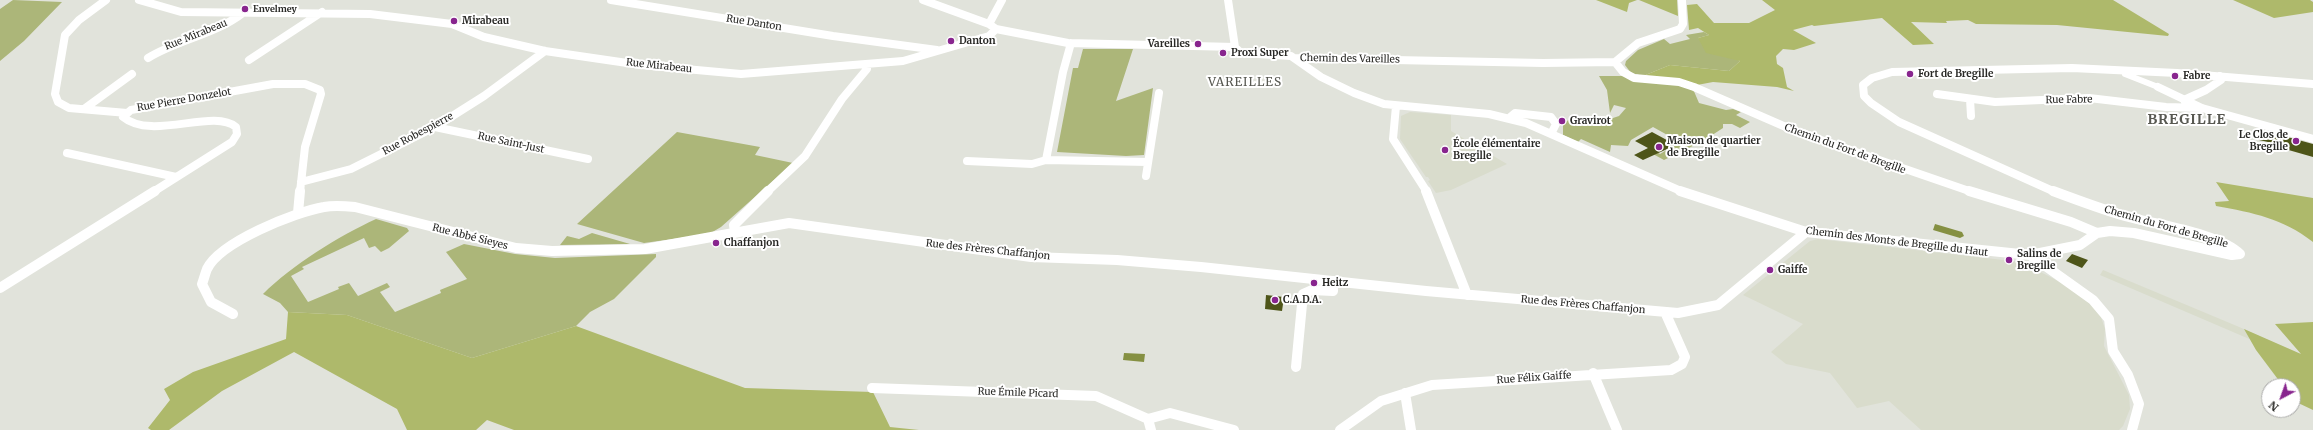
<!DOCTYPE html>
<html>
<head>
<meta charset="utf-8">
<style>
	body { margin:0 }
	#map { position:relative; width:2313px; height:430px; overflow:hidden; background:#e1e3db; font-family:Merriweather,serif }
	canvas { display:block }
	.north { position:absolute; left:2261px; top:378px; width:40px; height:40px; box-sizing:border-box; background:#fff; border:1px solid #a9a9a8; border-radius:50%; rotate:221deg; font-size:11px; font-weight:700; line-height:16px; text-align:center; color:#282825 }
	.north::after { content:''; display:block; margin:auto; width:14px; height:18px; background:#88258e; clip-path:polygon(50% 0,100% 100%,50% 72%,0 100%) }
</style>
</head>
<body>
<div id="map">
<canvas width="2313" height="430"></canvas>
<div class="north">N</div>
</div>
<script>
const context = document.querySelector('canvas').getContext('2d');
context.lineJoin = 'round';
function fillPath(path, color) {
  context.fillStyle = color;
  context.fill(path, 'evenodd');
}
function strokePath(path, color, width, dash) {
  context.strokeStyle = color;
  context.lineWidth = width;
  context.lineCap = dash ? 'butt' : 'round';
  context.setLineDash(dash || []);
  context.stroke(path);
}
function label(font, color, halo, rows, align = 'center') {
  context.font = font + ' Merriweather,serif';
  context.lineWidth = 4;
  context.setLineDash([]);
  context.textBaseline = 'middle';
  context.strokeStyle = halo;
  context.fillStyle = color;
  for (const [text, x, y, turn = 0] of rows) {
    context.save();
    context.translate(x, y);
    context.rotate((+turn || 0) * Math.PI / 180);
    context.textAlign = isNaN(turn) ? turn : align;
    if (halo) context.strokeText(text, 0, 0);
    context.fillText(text, 0, 0);
    context.restore();
  }
}
const built = new Path2D(`
	M1410,112L1451,115V131L1507,164L1451,190L1436,193L1428,181L1430,180L1428,177H1426L1400,139L1401,116Z
	M1818,239L2021,262L2064,284L2089,303L2101,317L2105,329L2104,346L2129,395L2130,409L2123,426L2119,430H1921L1889,401L1857,408L1830,373L1786,364L1771,352L1803,324L1743,295L1810,241Z
	M2103,270L2244,329L2313,360L2282,353L2100,275Z`);
const green = new Path2D(`
	M13,0L62,2L24,41L0,61V9Z
	M1704,32L1709,35L1698,38L1740,61L1729,71L1670,65L1643,76L1631,73L1625,65L1626,61L1638,50L1664,39L1670,44L1690,39L1686,35Z
	M1083,49H1133L1116,101L1153,88L1144,155L1126,156L1057,152L1073,68H1078Z
	M1599,76H1622L1674,83L1693,89L1699,103L1726,110L1733,109L1741,112L1736,115L1750,122L1740,128L1732,124H1723V128L1703,141L1664,160L1653,154L1657,152L1660,154L1680,142L1653,127L1631,140L1628,146L1611,145L1610,152L1581,139L1578,142L1563,135V124L1571,118H1613L1619,116L1626,108L1614,105L1610,113L1607,90Z
	M677,132L760,147L755,155L793,163L721,227L709,234L644,243L577,224Z
	M376,219L407,228L409,231L389,248L381,252L375,246L369,248L364,238L302,267L304,269L291,276L308,302L339,289L338,287L349,283L358,296L387,283L390,287L380,292L395,312L441,293L440,290L467,279L446,252L464,244L515,254L555,258L656,254V257L614,299L590,312L576,326L472,358L347,315L288,312L280,303L263,294C292,265 339,236 376,219Z
	M592,233L630,244L560,245L567,236L579,239Z`);
const forest = new Path2D(`
	M1596,0H1637L1629,3L1627,12Z
	M1639,0H1677L1678,16Z
	M1762,0H2113L2169,34L2168,36L2057,25L1976,24L1968,20L1946,21L1947,23L1911,22L1934,44L1913,45L1882,18L1814,26L1812,25L1793,30L1816,43L1794,50L1783,49L1776,56L1777,64L1783,68L1787,87L1794,91L1777,87L1713,82L1697,85L1643,76L1670,65L1729,71L1740,61L1706,53L1698,38L1709,35L1698,28L1689,30L1687,5L1697,4L1714,23H1749L1775,10Z
	M2233,0H2310L2313,2V12L2274,18Z
	M2216,182L2313,198V242C2282,218 2254,213 2216,206L2215,202L2229,201Z
	M288,312L347,315L472,358L576,326L745,388L873,392L890,427L919,430H514L487,420L476,430H407L397,409L294,352L222,391L169,430H151L148,428L170,400L164,389L193,372L286,339Z
	M2313,322V410L2294,401L2293,386H2283L2256,350L2244,329L2301,354L2275,324Z`);
const water = new Path2D(`
	M1935,224L1962,232L1964,236L1960,238L1933,230Z
	M1124,353L1145,354L1144,362L1123,360Z`);
const building = new Path2D(`
	M2258,129L2313,144V157L2285,149L2286,146L2259,140Z
	M1652,132L1676,145L1643,160L1634,155L1648,148L1635,141Z
	M2072,254L2088,260L2082,268L2066,261Z
	M1266,295L1284,297L1282,311L1265,309Z`);
const pedestrian = new Path2D(`
	M2125,74L2158,87`);
const minorFar1 = new Path2D(`
	M106,0L79,20L65,35L55,94L58,102L69,108L127,113
	M139,0L181,12L370,14L452,24L484,37L545,51L641,65L741,74L903,61L989,36L996,29
	M611,0L833,36L937,50
	M923,0L989,24L996,29
	M1228,0L1235,47
	M1682,0L1683,24L1680,29L1638,43L1615,62L1623,72L1634,78L1679,82L1694,87L1795,131L1972,192
	M989,24L1002,0
	M996,29L1068,43L1235,47L1241,53L1291,56L1321,77L1354,93L1384,104L1489,114L1526,123L1683,192
	M148,58C179,39 215,35 244,12
	M1295,58L1543,63L1615,62
	M249,60L322,12
	M2158,87L2202,108L2313,139
	M1937,94L1995,102L2089,98L2166,107L2202,108
	M1970,99L1971,116
	M2184,100L2206,90L2221,80L2220,76
	M1396,106L1393,139L1427,192
	M84,109L132,74
	M1509,118L1515,113L1551,117L1556,124L1551,134
	M435,127L588,159
	M67,153L176,177
	M1046,160L1063,72L1071,43
	M967,161L1032,164L1046,160L1148,162
	M1146,176L1159,93
	M301,182L351,169L435,127L484,96L545,51
	M153,192L232,142L237,134L236,127C213,108 152,141 123,117L131,110L273,84H305L320,90L321,94L305,147L300,192
	M767,192L805,156L842,99L867,69V66
	M2055,192L1899,122L1871,103L1864,96L1863,85L1872,78L1892,72L2072,68L2177,73L2313,84`);
const minor = new Path2D(`
	M1426,191L1467,295
	M1680,191L1806,232L2030,255L2080,245L2097,233
	M1969,191L2071,222L2097,233L2110,231L2134,233L2232,255L2240,254C2219,233 2156,225 2125,216C2101,209 2077,200 2053,191
	M298,213L300,191
	M735,233L734,225L768,191
	M2030,255L2093,300L2109,319L2113,351L2128,375L2139,404L2132,430
	M0,288L155,191
	M233,314L211,302L202,284C204,279 205,274 207,269C220,242 295,212 324,207C334,205 345,206 355,207L516,248L552,251L645,249L789,223L1031,257L1117,260L1201,267L1426,291L1678,313L1718,305L1806,232
	M1296,367L1303,294L1312,290L1333,291V281
	M1593,373L1617,430
	M872,388L1096,396L1148,419
	M1405,393L1411,430
	M1148,419L1170,413L1234,430
	M1148,419L1151,430
	M1340,430L1381,401L1432,385L1671,370L1682,364L1685,357L1665,312`);
const markers = [
	[245,9,4,"#88258e"],
	[454,21,4,"#88258e"],
	[951,41,4,"#88258e"],
	[1198,44,4,"#88258e"],
	[1223,53,4,"#88258e"],
	[1910,74,4,"#88258e"],
	[2175,76,4,"#88258e"],
	[1562,121,4,"#88258e"],
	[2296,141,4,"#88258e"],
	[1659,147,4,"#88258e"],
	[1445,150,4,"#88258e"],
	[716,243,4,"#88258e"],
	[2009,260,4,"#88258e"],
	[1770,270,4,"#88258e"],
	[1314,283,4,"#88258e"],
	[1275,300,4,"#88258e"]
];
const farPoinames = [
	["Envelmey",253,9]
];
const poiNames = [
	["Mirabeau",462,21],
	["Danton",959,41],
	["Vareilles",1190,44,"right"],
	["Proxi Super",1231,53],
	["Fort de Bregille",1918,74],
	["Fabre",2183,76],
	["Gravirot",1570,121],
	["Le Clos de",2288,135,"right"],
	["Bregille",2288,147,"right"],
	["Maison de quartier",1667,141],
	["de Bregille",1667,153],
	["École élémentaire",1453,144],
	["Bregille",1453,156],
	["Chaffanjon",724,243],
	["Salins de",2017,254],
	["Bregille",2017,266],
	["Gaiffe",1778,270],
	["Heitz",1322,283],
	["C.A.D.A.",1283,300]
];
const streetNames = [
	["Rue Danton",754,23,9],
	["Rue Mirabeau",196,35,-22],
	["Chemin des Vareilles",1350,59,1],
	["Rue Mirabeau",659,66,6],
	["Rue Pierre Donzelot",184,100,-10],
	["Rue Fabre",2069,100,-1],
	["Rue Robespierre",418,134,-28],
	["Rue Saint-Just",511,143,12],
	["Chemin du Fort de Bregille",1845,149,20],
	["Chemin du Fort de Bregille",2166,227,16],
	["Rue Abbé Sieyes",470,237,14],
	["Chemin des Monts de Bregille du Haut",1897,242,7],
	["Rue des Frères Chaffanjon",988,250,6],
	["Rue des Frères Chaffanjon",1583,305,5],
	["Rue Félix Gaiffe",1534,378,-4],
	["Rue Émile Picard",1018,393,2]
];
const quarterNames = [
	["VAREILLES",1245,83]
];
const districtNames = [
	["BREGILLE",2187,120]
];
fillPath(built, '#d9dccc');
fillPath(green, '#acb679');
fillPath(forest, '#aeb96b');
fillPath(water, '#859042');
fillPath(building, '#4e5519');
strokePath(pedestrian, '#fff', 6);
strokePath(minorFar1, '#fff', 8);
strokePath(minor, '#fff', 10);
for (const [x, y, r, color] of markers) {
  const dot = new Path2D();
  dot.arc(x, y, r, 0, 2 * Math.PI);
  context.fillStyle = color;
  context.fill(dot);
  strokePath(dot, '#fff', 1.5);
}
label('bold 9px', '#282825', '#fff', farPoinames, 'left');
label('bold 10px', '#282825', '#fff', poiNames, 'left');
label('10px', '#282825', '#fff', streetNames);
context.letterSpacing = '1px';
label('12px', '#575851', '#fff', quarterNames);
context.letterSpacing = '0px';
context.letterSpacing = '1px';
label('bold 14px', '#575851', '#fff', districtNames);
context.letterSpacing = '0px';
</script>
</body>
</html>
